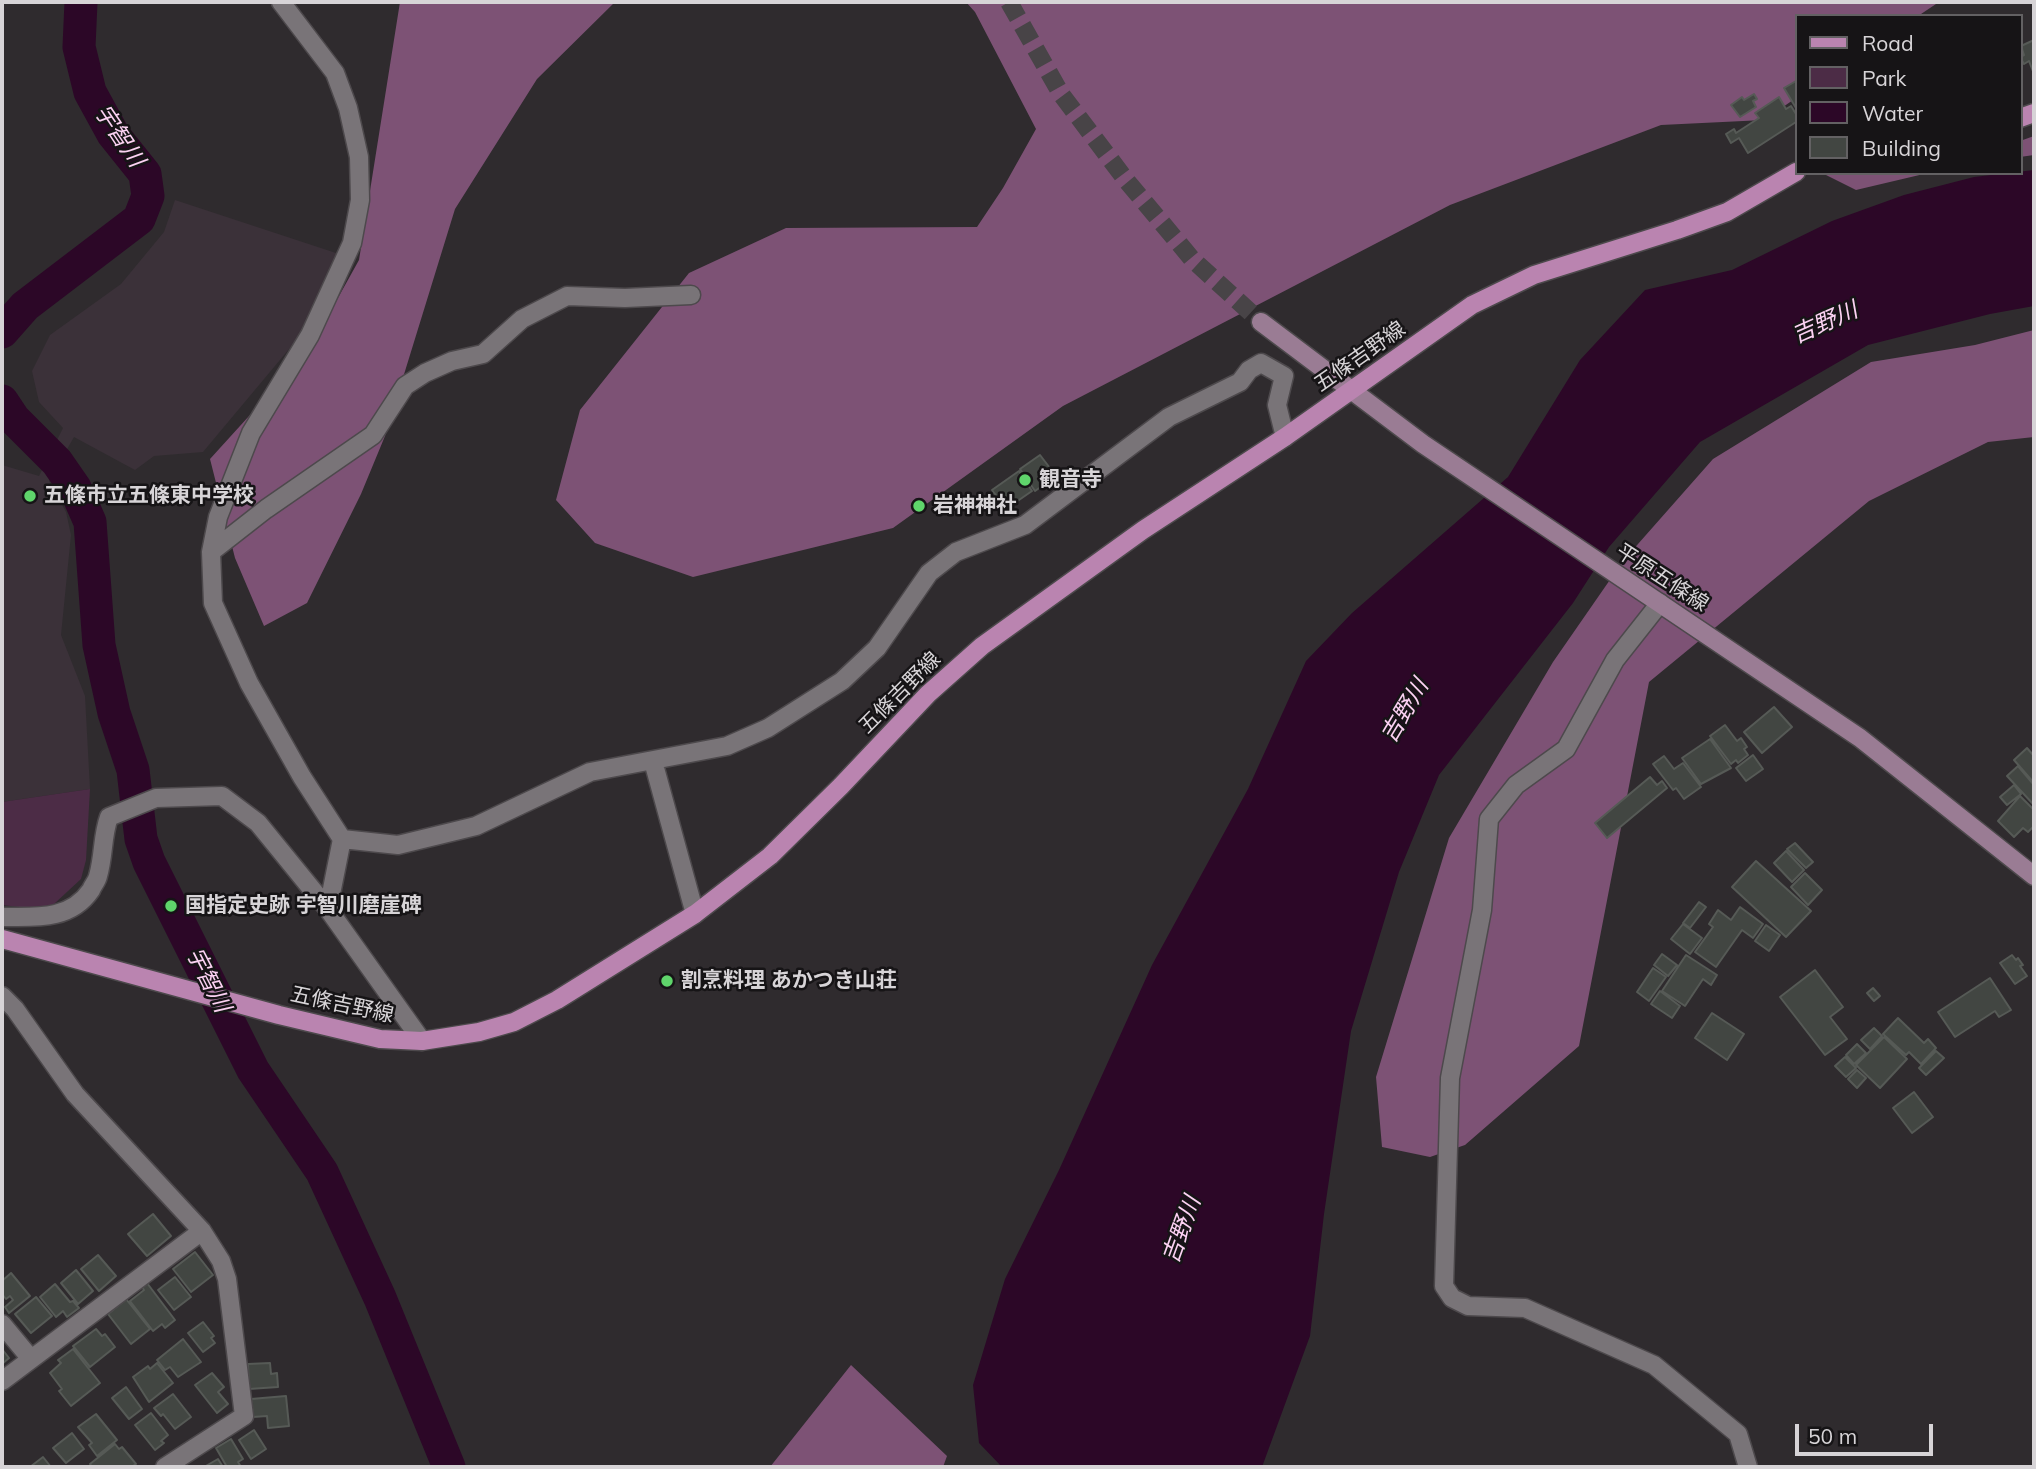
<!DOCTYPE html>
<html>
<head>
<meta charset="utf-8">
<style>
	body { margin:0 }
	#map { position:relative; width:2036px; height:1469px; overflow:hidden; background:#2f2b2e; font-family:Mulish,sans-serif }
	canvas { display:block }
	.frame { position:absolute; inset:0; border:4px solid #d7d4d7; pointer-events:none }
	.legend { position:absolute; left:1795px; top:14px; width:228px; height:161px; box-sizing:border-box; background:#161416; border:2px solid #636163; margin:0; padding:9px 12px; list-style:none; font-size:21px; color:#d7d4d7 }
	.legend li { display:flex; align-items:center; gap:14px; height:35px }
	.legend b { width:35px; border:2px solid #636163 }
	.scale { position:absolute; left:1795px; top:1424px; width:138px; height:32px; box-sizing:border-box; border:4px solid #d7d4d7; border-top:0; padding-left:9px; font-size:21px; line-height:24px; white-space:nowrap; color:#d7d4d7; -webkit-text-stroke:5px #161416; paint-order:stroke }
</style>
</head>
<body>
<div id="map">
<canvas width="2036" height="1469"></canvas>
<div class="frame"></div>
<ul class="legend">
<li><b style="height:9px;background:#ba84b0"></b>Road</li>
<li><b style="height:19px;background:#4c2c46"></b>Park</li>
<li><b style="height:19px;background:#2c0727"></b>Water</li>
<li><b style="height:19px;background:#424642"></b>Building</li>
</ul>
<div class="scale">50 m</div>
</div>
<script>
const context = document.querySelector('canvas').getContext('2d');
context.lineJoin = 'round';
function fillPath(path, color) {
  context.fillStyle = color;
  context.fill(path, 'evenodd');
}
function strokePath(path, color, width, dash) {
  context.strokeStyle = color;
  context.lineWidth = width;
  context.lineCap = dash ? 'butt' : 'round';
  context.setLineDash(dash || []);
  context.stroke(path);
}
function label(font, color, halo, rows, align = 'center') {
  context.font = font + ' Mulish,"Noto Sans JP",sans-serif';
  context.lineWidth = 5;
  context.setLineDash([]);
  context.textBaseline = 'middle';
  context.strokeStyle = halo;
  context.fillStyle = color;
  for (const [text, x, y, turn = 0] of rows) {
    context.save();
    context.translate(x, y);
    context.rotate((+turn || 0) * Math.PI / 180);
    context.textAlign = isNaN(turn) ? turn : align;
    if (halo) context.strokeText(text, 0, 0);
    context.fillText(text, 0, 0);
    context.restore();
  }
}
const built = new Path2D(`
	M175,200L339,254L300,336L203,452L154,456L135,470L74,437L49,481L66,512L71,535L61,635L85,696L90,789L2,802V465L39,476L63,428L39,402L32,371L50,335L121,284L164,232Z`);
const green = new Path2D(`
	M90,789L86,860L81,879L54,904L36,909L2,905V802Z`);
const forest = new Path2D(`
	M400,2H615L537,79L455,209L385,436L361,494L307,603L264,626L235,558L210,459L309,350L359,260Z
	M966,2H1939L1918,16H1796V98L1764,120L1661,125L1450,205L1063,406L893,528L693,577L595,543L556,500L580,410L689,273L786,228L977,227L1003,188L1036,129L975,12Z
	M2034,136V155L2020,157V141Z
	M1889,173H1928L1856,190L1824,174Z
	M2034,330V437L1988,442L1869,501L1649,682L1579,1046L1465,1145L1430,1157L1382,1147L1376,1077L1449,838L1553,662L1623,561L1713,459L1871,362L1975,345Z
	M851,1365L947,1456L943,1467H770Z`);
const water = new Path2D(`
	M2034,170V306L1990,314L1868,345L1700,442L1609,547L1573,603L1439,775L1399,872L1351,1031L1324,1214L1310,1336L1262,1467H1002L979,1443L973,1385L1005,1279L1059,1170L1152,965L1248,789L1306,661L1352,613L1508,477L1580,360L1645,290L1732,270L1832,221L1904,195L1974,177Z`);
const river = new Path2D(`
	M2,332L25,306L139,219L148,196L145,174L113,134L90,92L79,47L81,2
	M2,401L14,419L57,462L75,488L90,522L99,645L114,713L133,770L141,839L149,862L253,1070L322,1172L380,1298L449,1467`);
const building = new Path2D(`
	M2034,40V74L2029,61L2024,64L2020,57L2024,55L2021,46Z
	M1796,81V108L1784,88Z
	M1754,94L1757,99L1753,101L1756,107L1740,117L1731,105L1742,97L1744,100Z
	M1779,97L1786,109L1791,106L1796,114V122L1748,153L1739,138L1731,143L1726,134L1734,129L1736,133L1759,118L1755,113Z
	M1040,455L1056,476L1035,491L1020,469Z
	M1019,471L1032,491L1006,509L992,490Z
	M1774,707L1792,727L1762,753L1744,732Z
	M1725,725L1737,741L1741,738L1747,747L1744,749L1748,755L1738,763L1736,760L1731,764L1710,736Z
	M1710,739L1731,768L1701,784L1682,758Z
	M2027,748L2034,756V783L2014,760Z
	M1753,755L1763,769L1746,781L1736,768Z
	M1664,756L1674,769L1683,763L1701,787L1684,799L1676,788L1673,790L1653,764Z
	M2018,766L2034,785V805L2007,776Z
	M1650,777L1657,785L1662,781L1667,788L1607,838L1595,823Z
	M2014,785L2021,794L2007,805L2000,797Z
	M2020,796L2034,810V826L2028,832L2023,828L2014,837L1998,821Z
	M1795,843L1813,862L1806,868L1787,849Z
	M1786,851L1804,870L1792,882L1774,863Z
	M1756,861L1811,911L1786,937L1732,887Z
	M1805,873L1822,890L1808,905L1791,887Z
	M1699,902L1706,907L1690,928L1683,923Z
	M1740,907L1763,924L1753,938L1742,930L1716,967L1695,952L1713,927L1709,924L1718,910L1731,920Z
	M1683,924L1702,938L1690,954L1671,939Z
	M1766,925L1780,935L1769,951L1755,941Z
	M1662,954L1677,965L1668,976L1654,965Z
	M1686,955L1717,975L1711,985L1703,979L1685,1006L1662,991Z
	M2012,955L2016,960L2018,958L2023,965L2020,966L2027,976L2015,984L2000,963Z
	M1653,968L1666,977L1649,1001L1637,992Z
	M1815,970L1843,1007L1830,1017L1847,1039L1825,1055L1780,997Z
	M1990,978L2011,1010L1999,1017L1995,1011L1955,1037L1938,1012Z
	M1873,988L1880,996L1874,1001L1867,993Z
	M1660,991L1680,1006L1672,1018L1651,1004Z
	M1712,1013L1744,1034L1727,1060L1695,1038Z
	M1898,1018L1924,1043L1928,1039L1936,1048L1921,1064L1909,1052L1906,1055L1883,1034Z
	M1874,1028L1882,1036L1870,1049L1861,1040Z
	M1884,1037L1907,1059L1880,1088L1856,1065Z
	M1857,1044L1866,1053L1854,1064L1846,1055Z
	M1936,1051L1944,1058L1926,1075L1919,1068Z
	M1845,1057L1856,1068L1846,1077L1835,1066Z
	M1857,1070L1866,1078L1857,1088L1848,1079Z
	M1914,1092L1933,1117L1912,1133L1893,1108Z
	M153,1214L171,1236L147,1256L128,1234Z
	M195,1252L213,1275L191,1292L173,1269Z
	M98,1255L116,1276L99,1291L81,1269Z
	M76,1270L93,1291L78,1304L61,1283Z
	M11,1273L30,1296L9,1313L5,1307L13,1300L10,1296L6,1299L2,1294V1281Z
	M175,1277L191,1297L174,1310L158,1290Z
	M147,1283L175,1320L165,1328L162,1324L153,1331L130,1301L144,1290L142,1287Z
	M55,1284L70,1302L73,1301L79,1308L67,1317L63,1311L56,1317L40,1297Z
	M36,1297L52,1316L31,1333L15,1314Z
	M126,1299L150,1329L131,1344L108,1314Z
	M203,1322L214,1336L211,1338L215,1343L203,1352L188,1333Z
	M96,1329L102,1336L105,1334L115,1347L90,1367L73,1346Z
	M183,1339L201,1362L178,1377L170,1367L165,1370L157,1360Z
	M2,1349L9,1358L2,1364Z
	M73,1349L100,1383L71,1406L59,1391L62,1389L50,1373L61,1363L58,1360Z
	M157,1363L173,1383L149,1402L133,1377L148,1366L150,1369Z
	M270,1363L271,1374L277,1373L278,1387L249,1389L248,1364Z
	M212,1373L224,1387L218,1392L228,1404L217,1413L195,1385Z
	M126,1387L142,1409L129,1419L112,1398Z
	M173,1394L191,1417L175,1429L163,1414L161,1416L154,1408Z
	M286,1396L289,1426L268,1428L267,1416L253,1417L251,1399Z
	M151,1413L168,1435L161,1441L164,1443L155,1450L135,1425Z
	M96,1414L117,1440L97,1456L89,1445L92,1443L78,1427Z
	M254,1430L266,1449L251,1459L239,1440Z
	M72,1433L84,1449L66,1463L53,1448Z
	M231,1439L243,1459L238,1462L241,1467H227L216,1448Z
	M115,1444L119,1449L122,1447L136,1464L131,1467H92L90,1464Z
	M43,1457L51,1467H30Z
	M218,1459L223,1467H204Z`);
const secondaryTunnel = new Path2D(`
	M1009,2L1061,94L1126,180L1192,259L1261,322`);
const street = new Path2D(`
	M281,2L335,73L348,108L359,157L360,200L352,243L310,335L251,433L218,517L211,552L213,603L249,683L302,777L342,839L328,909
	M211,552L266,509L373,435L405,386L425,373L452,361L483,354L522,319L567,296L625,298L691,295
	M1660,603L1615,660L1566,749L1516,785L1489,819L1482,910L1450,1078L1444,1286L1452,1298L1468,1306L1525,1308L1654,1365L1738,1434L1748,1467
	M653,761L695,914
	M342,839L398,845L476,826L590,772L727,746L768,728L842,681L877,648L929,573L956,552L1025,525L1169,417L1240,382L1249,370L1261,363L1284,376L1277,405L1285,437
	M2,917C34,917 70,921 91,890C93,885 97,881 98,876C104,856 102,836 109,817L156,798L222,796L258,823L328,909L422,1041
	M2,996L15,1009L75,1094L202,1231L221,1261L227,1279L244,1416L165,1467
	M2,1324L31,1359
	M2,1381L202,1231`);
const secondary = new Path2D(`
	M1261,322L1423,444L1860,738L2034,876`);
const primary = new Path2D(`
	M2020,118L2034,113
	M2,939L279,1015L380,1039L422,1041L479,1032L514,1022L557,1000L695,914L770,856L841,786L928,694L982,646L1143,530L1285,437L1472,305L1534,275L1677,230L1727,212L1796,172`);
const markers = [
	[1025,480,7,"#5fd56b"],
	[30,496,7,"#5fd56b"],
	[919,506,7,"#5fd56b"],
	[171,906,7,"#5fd56b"],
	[667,981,7,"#5fd56b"]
];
const streetNames = [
	["五條吉野線",1360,357,-35],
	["平原五條線",1662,578,33],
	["五條吉野線",900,693,-45],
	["五條吉野線",342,1005,12]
];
const poiNames = [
	["観音寺",1039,480],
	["五條市立五條東中学校",44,496],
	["岩神神社",933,506],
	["国指定史跡 宇智川磨崖碑",185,906],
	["割烹料理 あかつき山荘",681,981]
];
const waterNames = [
	["宇智川",119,136,56],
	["吉野川",1825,323,-24],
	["吉野川",1405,711,-59],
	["宇智川",208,980,63],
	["吉野川",1182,1230,-70]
];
fillPath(built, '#3b3139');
fillPath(green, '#4c2c46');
fillPath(forest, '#7d5275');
fillPath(water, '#2c0727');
strokePath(river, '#2c0727', 33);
fillPath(building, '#424642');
strokePath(building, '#565a56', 2);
strokePath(secondaryTunnel, '#484447', 18, [18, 9]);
strokePath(street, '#4d494c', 21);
strokePath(secondary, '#4d494c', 21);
strokePath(primary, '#4d494c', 21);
strokePath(street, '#797478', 18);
strokePath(secondary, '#9a7c94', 18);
strokePath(primary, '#ba84b0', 18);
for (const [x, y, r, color] of markers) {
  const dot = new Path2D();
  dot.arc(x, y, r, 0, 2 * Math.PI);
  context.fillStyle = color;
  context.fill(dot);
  strokePath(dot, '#161416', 2.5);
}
label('21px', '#d7d4d7', '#161416', streetNames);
label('bold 21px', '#d7d4d7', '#161416', poiNames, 'left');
label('italic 23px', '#fcd2f3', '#161416', waterNames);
</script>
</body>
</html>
